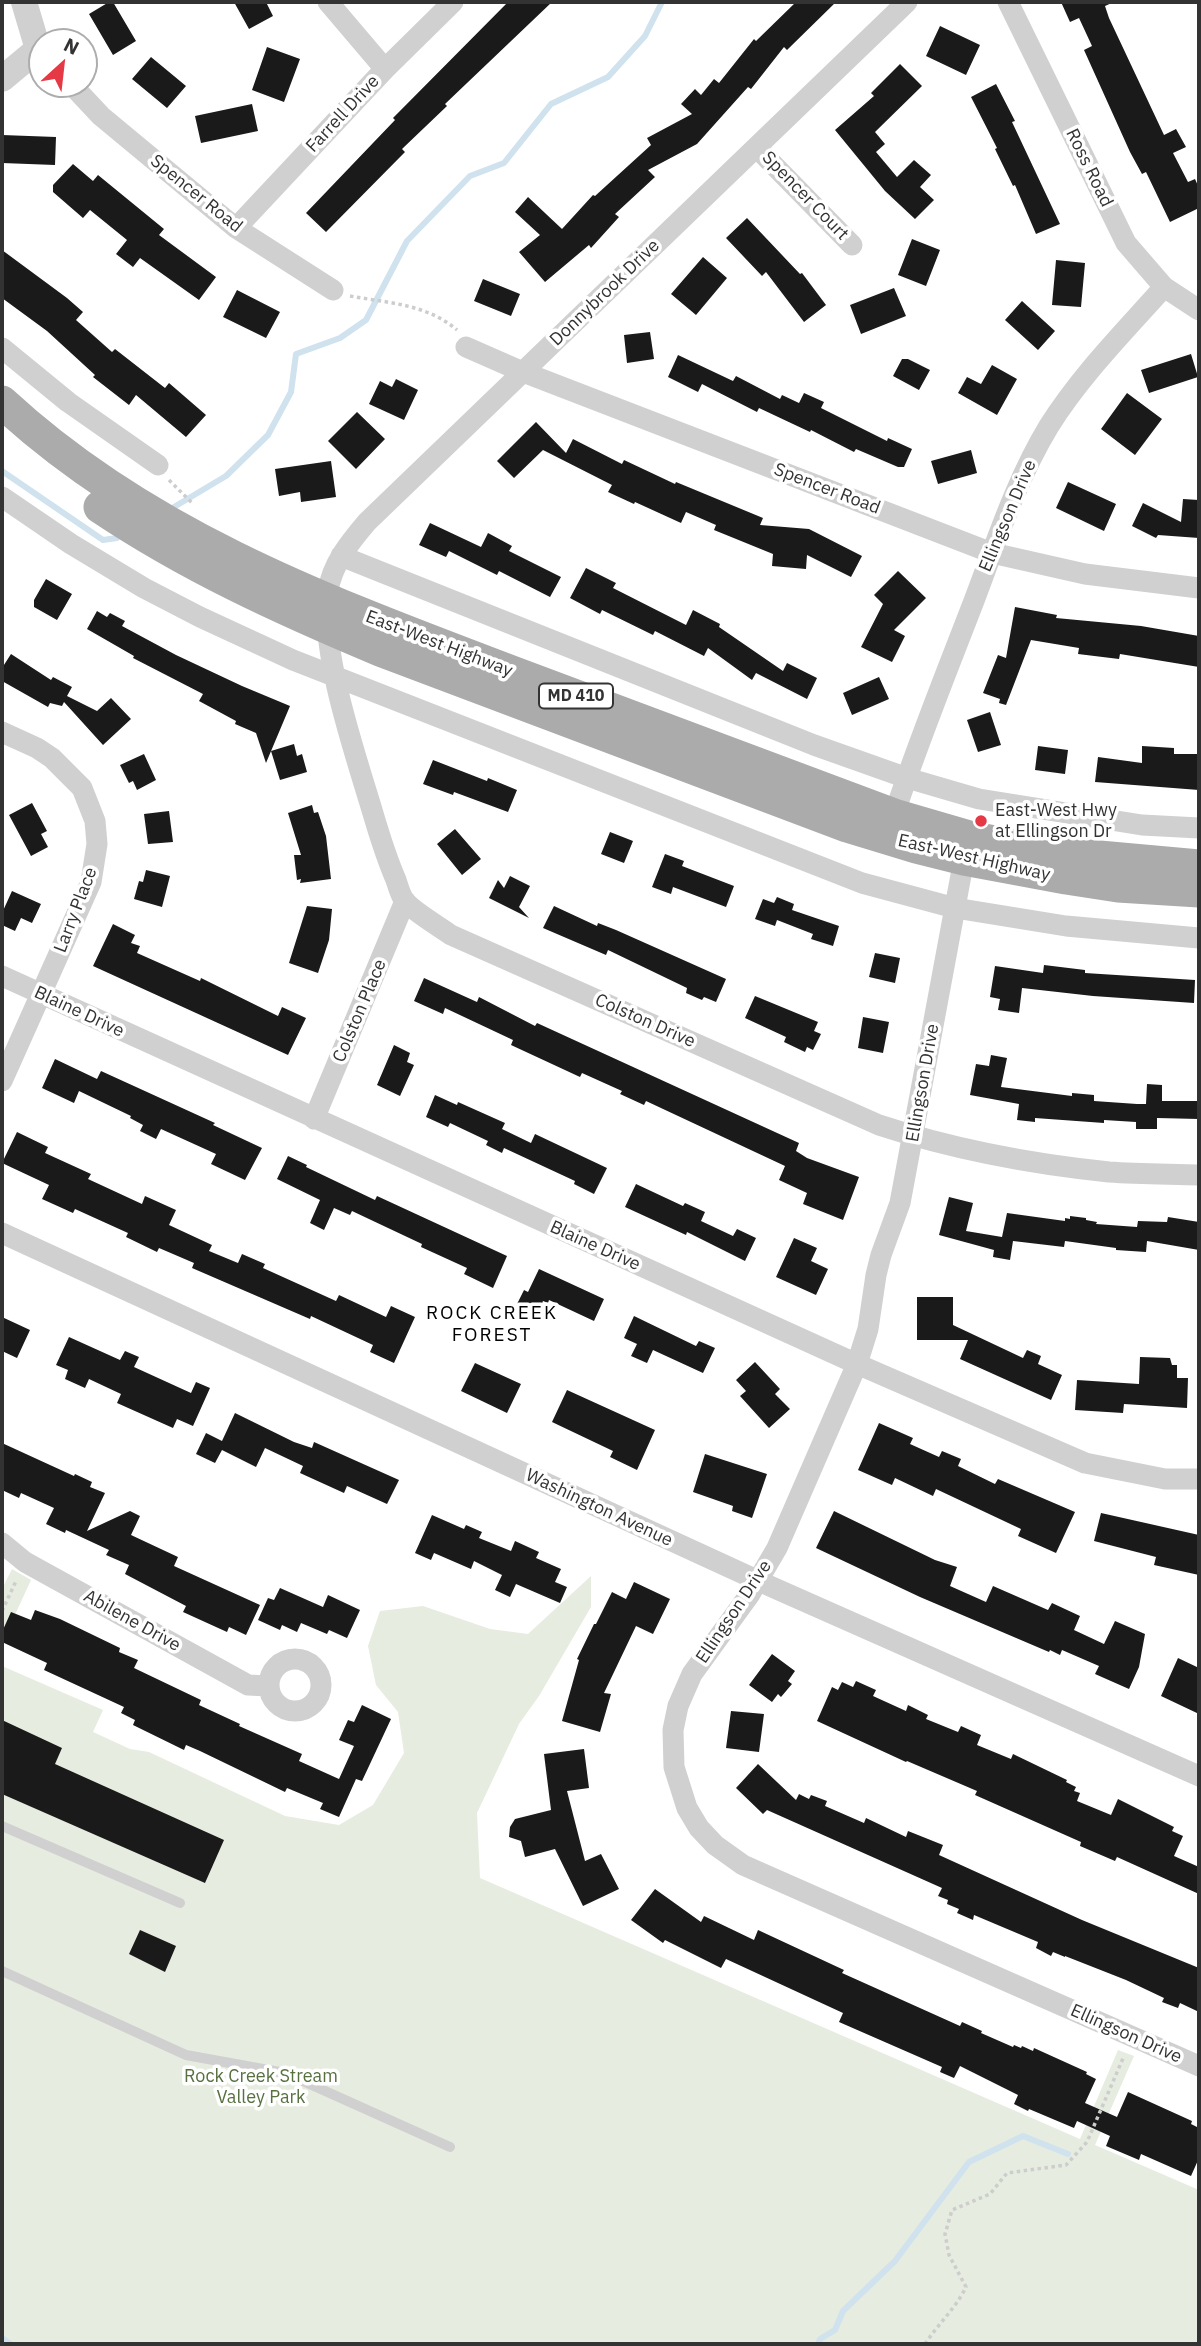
<!DOCTYPE html>
<html>
<head>
<meta charset="utf-8">
<style>
	body { margin:0 }
	#map { position:relative; width:1201px; height:2346px; overflow:hidden; background:#fff; font-family:"IBM Plex Sans",sans-serif }
	canvas { display:block }
	.frame { position:absolute; inset:0; border:4px solid #333; pointer-events:none }
	.north { position:absolute; left:28px; top:28px; width:70px; height:70px; box-sizing:border-box; background:#fff; border:2px solid #adadad; border-radius:50%; rotate:27deg; font-size:19px; font-weight:700; line-height:28px; text-align:center; color:#333 }
	.north::after { content:''; display:block; margin:auto; width:24px; height:32px; background:#e63946; clip-path:polygon(50% 0,100% 100%,50% 72%,0 100%) }
</style>
</head>
<body>
<div id="map">
<canvas width="1201" height="2346"></canvas>
<div class="frame"></div>
<div class="north">N</div>
</div>
<script>
const context = document.querySelector('canvas').getContext('2d');
context.lineJoin = 'round';
function fillPath(path, color) {
  context.fillStyle = color;
  context.fill(path, 'evenodd');
}
function strokePath(path, color, width, dash) {
  context.strokeStyle = color;
  context.lineWidth = width;
  context.lineCap = dash ? 'butt' : 'round';
  context.setLineDash(dash || []);
  context.stroke(path);
}
function label(font, color, halo, rows, align = 'center') {
  context.font = font + ' "IBM Plex Sans",sans-serif';
  context.lineWidth = 7;
  context.setLineDash([]);
  context.textBaseline = 'middle';
  context.strokeStyle = halo;
  context.fillStyle = color;
  for (const [text, x, y, turn = 0] of rows) {
    context.save();
    context.translate(x, y);
    context.rotate((+turn || 0) * Math.PI / 180);
    context.textAlign = isNaN(turn) ? turn : align;
    if (halo) context.strokeText(text, 0, 0);
    context.fillText(text, 0, 0);
    context.restore();
  }
}
const green = new Path2D(`
	M12,1569L31,1580L2,1643V1589Z
	M591,1576V1607L539,1696L519,1724L477,1813L480,1878L1080,2139L1118,2050L1134,2056L1095,2145L1199,2190V2344H2V1666L103,1710L93,1732L130,1749L149,1752L285,1816L339,1825L373,1805L404,1753L398,1712L376,1685L368,1646L380,1611L423,1606L490,1629L528,1634Z`);
const stream = new Path2D(`
	M2,471L103,540L117,538
	M174,507L226,476L268,435L291,392L296,354L340,338L366,320L407,241L470,176L504,163L551,104L608,77L645,36L662,2
	M2,2338L10,2344
	M818,2344L820,2339L835,2330L843,2311L895,2261L969,2162L1023,2136L1068,2154`);
const building = new Path2D(`
	M109,2H113L136,41L113,55L89,14Z
	M234,2H266L273,16L249,29Z
	M508,2H552L445,104L447,106L402,149L405,152L326,232L306,213L395,120L393,118Z
	M796,2H836L787,50L784,47L751,89L748,87L697,144L648,170L655,177L615,214L619,217L591,248L589,245L545,282L519,252L540,235L515,212L528,197L562,229L593,195L595,196L651,145L647,138L692,114L681,104L695,89L701,95L714,79L719,83L754,39L756,41Z
	M1061,2H1114L1105,6L1109,18L1164,135L1176,129L1186,147L1173,153L1188,182L1195,179L1199,188V208L1170,222L1146,172L1142,174L1130,152L1084,50L1092,46L1079,18L1070,22Z
	M940,26L980,45L966,75L926,56Z
	M267,47L300,59L284,102L252,90Z
	M151,57L186,86L167,108L132,79Z
	M900,64L922,86L875,132L885,144L876,152L897,177L914,160L931,175L920,187L934,200L915,219L885,191L835,130L874,96L871,93Z
	M996,84L1015,121L1012,122L1060,224L1036,234L1015,185L1013,186L995,149L997,148L971,97Z
	M252,104L258,131L201,143L195,116Z
	M2,135L56,137L55,165L2,163Z
	M73,164L93,181L98,175L164,229L159,235L216,277L199,300L140,258L133,267L116,254L127,240L90,210L83,218L53,192V185Z
	M747,218L800,274L802,273L826,305L804,322L766,272L762,276L726,238Z
	M912,239L940,250L926,286L898,275Z
	M2,250L67,298L83,312L76,320L112,352L115,349L165,388L169,383L206,415L186,437L136,395L129,405L93,377L95,375L47,331L2,298Z
	M703,257L727,278L696,315L671,294Z
	M1056,260L1085,263L1081,307L1052,305Z
	M483,279L520,294L511,316L474,301Z
	M894,288L906,316L861,334L850,305Z
	M237,290L280,312L266,338L223,317Z
	M1022,301L1055,331L1038,350L1005,320Z
	M650,332L654,359L627,363L624,335Z
	M1191,354L1198,377L1149,393L1141,370Z
	M678,355L733,381L736,376L780,399L782,395L799,403L804,393L824,402L821,408L887,441L888,438L912,449L904,467H898L856,449L854,452L811,430L810,432L759,408L757,412L702,384L698,392L668,377Z
	M902,359H908L930,370L919,390L893,376Z
	M992,365L1017,379L997,415L958,393L967,377L981,384Z
	M396,379L418,390L404,420L369,404L380,381L392,387Z
	M1127,393L1162,419L1135,455L1101,429Z
	M357,412L385,439L356,469L328,441Z
	M536,422L566,453L573,439L622,464L624,460L675,484L676,482L763,518L760,525L809,529L862,556L851,577L807,555L806,569L772,566L773,554L714,530L716,525L686,512L681,523L635,502L634,504L608,492L612,485L543,450L514,478L497,461Z
	M971,450L977,473L938,484L931,461Z
	M331,461L336,497L301,502L300,492L279,496L275,469Z
	M1068,482L1116,504L1104,531L1056,508Z
	M1183,499L1199,500V538L1158,535L1156,538L1132,526L1143,503L1181,522Z
	M430,523L481,547L488,533L512,546L509,551L561,577L550,597L499,571L497,575L449,551L446,557L419,545Z
	M586,568L616,583L613,588L686,625L693,610L720,624L719,627L783,671L787,663L817,678L807,699L756,673L752,680L708,648L704,656L655,631L653,635L602,610L600,614L570,598Z
	M898,571L926,598L894,630L905,636L892,662L861,647L883,604L874,595Z
	M46,579L72,594L57,620L34,607V600Z
	M1015,607L1057,615L1056,618L1141,626L1199,636V667L1120,654L1119,659L1078,654L1079,648L1031,640L1006,705L999,703L1000,699L983,693L998,655L1006,658Z
	M97,611L107,617L110,613L125,621L122,626L176,655L242,686L290,706L266,763L256,733L235,724L236,721L199,701L203,694L133,658L134,656L87,629Z
	M11,654L51,680L53,677L72,687L67,696L97,711L111,698L131,719L103,745L64,702L62,706L50,703L48,707L2,681V668Z
	M879,677L889,699L852,715L843,693Z
	M990,712L1001,745L978,752L967,720Z
	M294,744L297,756L302,754L307,772L280,780L271,751Z
	M1038,746L1068,750L1065,774L1035,770Z
	M1142,746L1174,748V754H1199V790L1095,782L1098,757L1142,763Z
	M144,754L156,780L137,790L133,781L129,783L120,765Z
	M433,760L487,781L488,778L517,790L508,812L454,792L453,795L423,784Z
	M32,803L47,831L41,834L48,847L31,856L9,815Z
	M312,805L314,813L318,812L326,836L331,879L300,883L301,879L297,880L294,855H301L288,813Z
	M169,811L173,842L148,844L144,814Z
	M455,829L481,859L462,875L437,844Z
	M610,832L633,841L624,863L601,854Z
	M665,854L684,861L682,866L734,886L726,907L673,887L671,894L652,887Z
	M146,870L170,876L162,907L134,899L139,881L143,882Z
	M510,876L530,886L519,907L529,918L489,898L498,880L504,888Z
	M12,891L41,904L32,923L21,918L15,931L2,925V913Z
	M777,897L794,904L792,910L839,926L833,946L811,939L813,934L777,920L775,926L755,919L763,899L774,903Z
	M307,906L332,909L329,940L318,973L289,963Z
	M554,906L597,926L598,923L616,930L726,979L716,1002L704,997L702,1000L686,993L687,988L608,950L606,955L543,928Z
	M113,924L135,935L131,943L140,946L137,953L200,981L201,978L278,1016L282,1007L306,1018L288,1055L93,966Z
	M875,953L900,958L895,983L869,977Z
	M1044,965L1085,970V973L1195,980L1194,1003L1093,996L1022,988L1019,1013L998,1010L1000,999L990,997L995,966L1043,973Z
	M424,978L477,1002L479,997L535,1026L537,1023L799,1143L796,1151L807,1158L859,1177L843,1220L803,1204L807,1193L779,1180L785,1166L646,1101L644,1105L620,1094L622,1091L582,1073L580,1077L511,1045L513,1040L445,1008L443,1014L414,1001Z
	M755,996L818,1022L814,1031L821,1034L813,1050L807,1047L805,1052L784,1042L786,1037L745,1018Z
	M863,1017L889,1022L883,1053L858,1048Z
	M394,1045L410,1053L407,1062L414,1065L400,1096L377,1085Z
	M991,1055L1007,1058L1001,1087L1072,1096V1093L1094,1095V1101L1137,1104H1146L1147,1084L1162,1085V1101H1199V1119L1157,1118V1129H1136V1122L1104,1120V1123L1035,1118V1122L1017,1120L1019,1104L970,1095L976,1064L989,1066Z
	M55,1059L97,1079L101,1071L215,1123L213,1125L262,1148L245,1180L211,1164L216,1154L161,1129L156,1139L140,1131L143,1125L130,1118L131,1116L79,1091L74,1103L42,1088Z
	M435,1095L457,1105L458,1102L505,1123L502,1129L531,1143L535,1134L607,1168L594,1194L574,1184L575,1181L504,1148L502,1153L486,1145L488,1141L450,1123L448,1127L426,1117Z
	M17,1132L48,1147L45,1153L91,1174L88,1179L142,1204L145,1196L176,1210L169,1225L212,1245L209,1251L238,1263L242,1254L265,1264L263,1268L336,1301L339,1295L386,1317L391,1306L415,1317L394,1363L370,1352L373,1345L311,1316L310,1319L192,1268L194,1263L159,1248L157,1252L126,1237L128,1233L75,1209L73,1213L42,1199L49,1185L2,1163Z
	M288,1156L307,1165L306,1167L375,1200L377,1196L507,1256L493,1288L464,1274L467,1268L421,1247L422,1244L352,1211L350,1215L334,1208L324,1230L310,1223L320,1200L277,1179Z
	M636,1184L683,1206L685,1203L705,1212L701,1221L733,1236L737,1229L756,1238L745,1261L687,1232L686,1235L625,1207Z
	M949,1197L973,1203L966,1231L1002,1237L1007,1213L1065,1221V1218L1070,1219V1216L1086,1218V1220L1097,1222L1096,1224L1137,1227L1138,1221L1167,1222L1168,1217L1199,1222V1250L1147,1241L1146,1252L1116,1250V1248L1065,1241L1064,1247L1013,1241L1010,1260L993,1257L994,1250L939,1235Z
	M794,1238L817,1248L811,1261L828,1269L816,1295L776,1277Z
	M539,1269L604,1299L594,1321L549,1300L548,1303L543,1301L538,1313L517,1304L524,1290L528,1292Z
	M917,1297H953V1325L1023,1358L1027,1350L1041,1356L1038,1364L1062,1375L1051,1400L960,1359L968,1340H917Z
	M634,1316L696,1346L699,1341L715,1348L703,1373L653,1350L647,1363L631,1356L637,1344L624,1338Z
	M2,1317L30,1330L17,1358L2,1351Z
	M69,1337L120,1360L125,1351L139,1357L134,1367L191,1393L196,1382L210,1388L193,1426L177,1419L173,1428L117,1403L121,1394L89,1379L85,1388L65,1379L68,1370L56,1365Z
	M1140,1357L1170,1358L1172,1365H1177V1378H1188L1187,1408L1124,1404L1123,1413L1075,1410L1077,1380L1139,1384Z
	M755,1362L780,1389L775,1394L790,1409L769,1428L740,1396L746,1391L736,1380Z
	M475,1363L521,1384L507,1413L461,1391Z
	M567,1390L655,1430L637,1470L610,1457L613,1451L552,1422Z
	M235,1413L294,1442L312,1448L314,1442L399,1480L387,1504L347,1486L344,1493L300,1473L303,1466L265,1448L256,1467L222,1450L215,1463L196,1454L206,1433L222,1441Z
	M879,1423L913,1438L910,1444L939,1457L942,1451L961,1459L958,1466L995,1484L998,1479L1075,1512L1056,1553L1018,1536L1021,1529L936,1489L933,1496L895,1478L892,1485L858,1470Z
	M2,1443L74,1476L75,1474L92,1482L90,1487L105,1493L87,1531L130,1511L140,1516L131,1535L178,1557L174,1566L260,1605L246,1635L229,1627L227,1632L183,1612L186,1606L125,1574L129,1565L106,1555L109,1550L66,1530L65,1533L46,1524L54,1508L21,1493L19,1498L2,1490Z
	M705,1454L767,1474L752,1518L732,1511L733,1506L693,1492Z
	M834,1511L935,1560L957,1567L950,1586L986,1602L993,1586L1048,1610L1052,1603L1080,1616L1074,1630L1104,1644L1115,1621L1145,1634L1139,1667L1129,1689L1095,1674L1099,1666L1062,1650L1060,1655L1050,1650L1049,1652L920,1597L816,1548Z
	M1101,1513L1199,1535V1575L1154,1565L1156,1557L1094,1541Z
	M432,1515L464,1529L466,1525L482,1532L479,1538L511,1551L515,1541L539,1552L536,1558L561,1569L555,1582L567,1587L560,1603L516,1584L510,1597L495,1590L502,1575L474,1561L471,1569L434,1553L431,1560L415,1553Z
	M634,1582L670,1599L653,1634L636,1626L604,1693L611,1694L600,1732L562,1721L579,1660L577,1659L594,1624H596L612,1592L626,1599Z
	M280,1588L323,1607L328,1595L360,1610L347,1638L329,1630L327,1634L301,1623L297,1632L282,1625L280,1630L258,1620L268,1598L274,1600Z
	M35,1610L60,1619L120,1648L119,1652L138,1660L134,1668L201,1700L199,1705L240,1724L239,1726L302,1754L299,1761L339,1779L354,1746L339,1740L348,1720L354,1722L362,1705L391,1719L362,1781L356,1779L339,1817L320,1809L323,1803L287,1788L285,1792L200,1751L186,1745L184,1750L133,1725L135,1720L121,1713L124,1707L44,1670L47,1663L2,1642V1632L11,1612L31,1620Z
	M772,1654L795,1671L788,1681L792,1684L781,1697L778,1694L772,1702L749,1685Z
	M1178,1658L1199,1668V1714L1161,1696Z
	M856,1681L876,1690L873,1696L906,1711L908,1705L928,1715L926,1719L958,1732L961,1726L981,1735L977,1745L1011,1759L1013,1754L1067,1780L1066,1782L1076,1787L1074,1791L1080,1793L1077,1801L1111,1815L1118,1799L1174,1827L1172,1831L1183,1836L1174,1856L1199,1867V1894L1117,1857L1115,1861L1080,1846L1081,1842L975,1795L977,1791L907,1761L906,1762L817,1721L832,1687L838,1690L842,1682L853,1687Z
	M731,1711L764,1714L759,1752L726,1748Z
	M2,1720L62,1748L55,1764L224,1840L205,1883L2,1794Z
	M584,1749L589,1788L567,1791L585,1861L601,1854L619,1889L583,1906L555,1849L525,1857L521,1841L509,1837L510,1827L515,1819L551,1810L544,1754Z
	M758,1764L796,1800L799,1794L809,1799L811,1795L827,1801L825,1806L864,1823L866,1818L906,1837L908,1831L943,1845L939,1855L1082,1920L1199,1968V2012L1180,2003L1178,2008L1162,2002L1164,1998L1126,1980L1065,1956V1957L1053,1952L1051,1956L1036,1948L1038,1942L974,1915L973,1920L957,1913L959,1909L947,1904L948,1900L938,1896L942,1888L767,1810L763,1814L736,1788Z
	M655,1889L701,1922L704,1916L754,1940L758,1930L844,1970L842,1973L960,2026L962,2022L982,2031L981,2033L1013,2047L1014,2045L1021,2048L1022,2046L1033,2051L1034,2048L1087,2072L1086,2074L1096,2079L1085,2103L1117,2117L1128,2092L1192,2121L1191,2124L1199,2128V2158L1191,2176L1141,2154L1139,2160L1106,2146L1110,2136L1077,2121L1074,2128L1029,2109L1028,2111L1014,2104L1018,2095L960,2066L954,2078L940,2072L942,2067L839,2022L843,2013L726,1959L721,1968L665,1940L663,1943L631,1920Z
	M140,1930L176,1946L165,1972L129,1954Z`);
const path = new Path2D(`
	M350,296C388,303 427,304 457,330
	M169,480L193,504
	M2,1611L16,1581
	M925,2344C938,2324 956,2308 966,2287L949,2255L945,2234L952,2210L990,2194L1007,2173L1066,2165L1087,2142L1124,2056`);
const service = new Path2D(`
	M2,1826L180,1903
	M2,1971L186,2055L285,2073L450,2147`);
const minor = new Path2D(`
	M328,2L385,69
	M907,2L367,522C350,542 332,564 328,591C320,652 354,750 372,810C379,834 386,857 396,880C398,886 400,894 404,900C411,910 440,927 451,935L879,1125C952,1149 1032,1164 1109,1172C1139,1174 1169,1174 1199,1175
	M1008,2L1126,243L1164,287L1199,310
	M71,84L101,116L236,228L333,290
	M757,148L852,245
	M236,228L385,69L453,2
	M466,347L523,372L992,553L1085,574L1199,588
	M2,348L68,402L158,465
	M2,497L71,544L144,588L200,617L293,660L862,883L955,908L1066,926L1199,938
	M341,556L814,745L907,778L979,799L1142,825L1199,828
	M2,732L37,748L52,758L82,788L95,821L97,844L91,882L2,1081
	M894,815C917,745 945,676 972,606C995,546 1015,482 1049,426C1081,375 1124,332 1164,287
	M964,859L900,1203L881,1255L876,1275L868,1329L857,1364L777,1548L750,1594L692,1674L678,1706L673,1730L674,1767L687,1808L699,1828L715,1845L743,1865L1199,2066
	M2,976L857,1364L1085,1463L1165,1479H1199
	M314,1119L405,901
	M2,1233L772,1587L1199,1776
	M2,1543L25,1562L248,1685L269,1686
	M269 1685a26 26 0 1 1 52 0a26 26 0 1 1-52 0Z`);
const tertiary = new Path2D(`
	M2,79L38,49L24,2`);
const primary = new Path2D(`
	M2,402C149,538 333,604 517,674C643,721 768,768 894,815L973,838L1055,853L1199,866
	M100,507C188,566 282,609 380,650L847,826L916,847L964,859L1066,878L1118,886L1199,891`);
const markers = [
	[981,821,7,"#e63946"]
];
const shields = [
	[576,696,74]
];
const shieldNames = [
	["MD 410",576,696]
];
const streetNames = [
	["Farrell Drive",343,114,-47],
	["Ross Road",1089,168,64],
	["Spencer Road",196,194,39],
	["Spencer Court",805,196,46],
	["Donnybrook Drive",605,293,-44],
	["Spencer Road",827,489,21],
	["Ellingson Drive",1008,516,-67],
	["East-West Highway",439,644,21],
	["East-West Highway",974,858,13],
	["Larry Place",76,910,-69],
	["Colston Place",360,1011,-67],
	["Blaine Drive",79,1012,25],
	["Colston Drive",645,1021,24],
	["Ellingson Drive",923,1083,-80],
	["Blaine Drive",595,1246,24],
	["Washington Avenue",599,1508,25],
	["Ellingson Drive",734,1612,-56],
	["Abilene Drive",132,1621,29],
	["Ellingson Drive",1126,2034,24]
];
const poiNames = [
	["East-West Hwy",995,811],
	["at Ellingson Dr",995,832]
];
const parkNames = [
	["Rock Creek Stream",261,2077],
	["Valley Park",261,2098]
];
const neighbourhoodNames = [
	["ROCK CREEK",492,1314],
	["FOREST",492,1336]
];
fillPath(green, '#e6ecdf');
strokePath(stream, '#cfe2ee', 6);
fillPath(building, '#1a1a1a');
strokePath(path, '#cdcdcd', 3.5, [3.5, 3.5]);
strokePath(service, '#d0d0d0', 10);
strokePath(minor, '#d0d0d0', 21);
strokePath(tertiary, '#d0d0d0', 26);
strokePath(primary, '#ababab', 33);
for (const [x, y, r, color] of markers) {
  const dot = new Path2D();
  dot.arc(x, y, r, 0, 2 * Math.PI);
  context.fillStyle = color;
  context.fill(dot);
  strokePath(dot, '#fff', 2.5);
}
for (const [x, y, w] of shields) {
  const box = new Path2D();
  box.roundRect(x - w / 2, y - 12.5, w, 25, 5);
  context.fillStyle = '#fff';
  context.fill(box);
  strokePath(box, '#333', 2);
}
label('bold 16px', '#333', null, shieldNames);
label('18px', '#333', '#fff', streetNames);
label('18px', '#333', '#fff', poiNames, 'left');
label('18px', '#56703f', '#fff', parkNames);
context.letterSpacing = '2px';
label('19px', '#000', '#fff', neighbourhoodNames);
context.letterSpacing = '0px';
</script>
</body>
</html>
